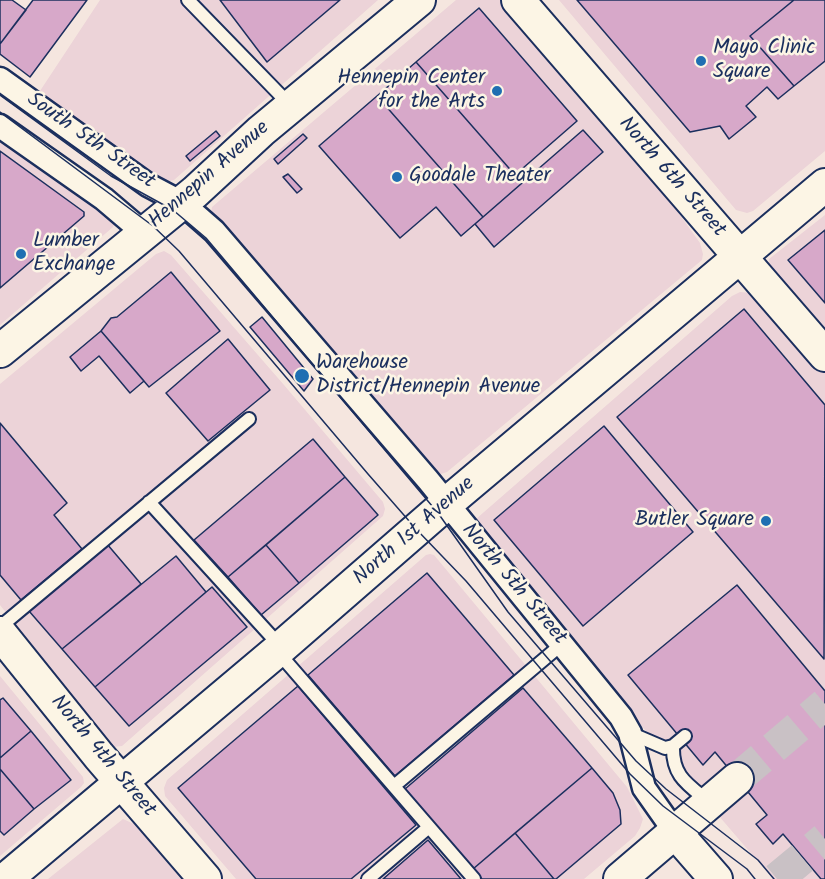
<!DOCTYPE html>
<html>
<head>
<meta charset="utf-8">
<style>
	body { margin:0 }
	canvas { display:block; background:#f5e6df }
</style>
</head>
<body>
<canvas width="825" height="879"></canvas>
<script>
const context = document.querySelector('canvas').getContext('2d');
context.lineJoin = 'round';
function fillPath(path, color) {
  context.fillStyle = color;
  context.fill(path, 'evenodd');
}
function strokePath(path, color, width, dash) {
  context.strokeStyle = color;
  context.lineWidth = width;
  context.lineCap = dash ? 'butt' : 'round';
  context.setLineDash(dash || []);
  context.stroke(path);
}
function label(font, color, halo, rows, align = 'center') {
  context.font = font + ' Kalam,sans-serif';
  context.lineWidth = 5;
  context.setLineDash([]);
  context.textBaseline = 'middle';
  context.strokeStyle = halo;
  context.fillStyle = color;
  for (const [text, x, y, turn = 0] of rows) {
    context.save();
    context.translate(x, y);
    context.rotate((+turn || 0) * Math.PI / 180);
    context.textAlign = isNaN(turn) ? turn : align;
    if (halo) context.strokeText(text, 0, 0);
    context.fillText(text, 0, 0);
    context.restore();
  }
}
const built = new Path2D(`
	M100,0H378L174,180L166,182L156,179L36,97Z
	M456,0H513L546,28L700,243L703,254L702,260L447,472L441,474L432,470L211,214L212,207Z
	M559,0H825V151L753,211L747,213L736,210Z
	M0,134L116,221L113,227L0,325Z
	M825,215V338L769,268V259Z
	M164,251L171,255L284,385L383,502L385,509L383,516L122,746L113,747L0,605V384L156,254Z
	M740,292L752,293L762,298L825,373V879H773L476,533L474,526L476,519L732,296Z
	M430,554L434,555L627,787L643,819L640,828L635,836L584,879H236L165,796L164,788L167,780L426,555Z
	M0,676L83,777L84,783L81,787L0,856Z
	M123,819L134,824L181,879H48Z`);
const building = new Path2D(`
	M0,0H12L26,10L0,44Z
	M33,0H87L30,77L0,54V44Z
	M220,0H340L267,62Z
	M577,0H794L750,36L794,86L778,99L767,87L746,106L756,117L729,139L720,126L690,132Z
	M794,0H825V61L794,86L750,36Z
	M479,8L577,121L515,175L416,62Z
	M416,62L522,183L483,217L377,96Z
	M377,96L483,217L461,236L436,207L400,238L319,146Z
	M583,130L603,152L494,247L475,224Z
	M216,131L220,136L190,161L186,156Z
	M303,134L307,138L278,164L274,159Z
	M0,151L84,212V216L0,288Z
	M288,174L302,189L297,193L283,177Z
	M825,230V303L788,260Z
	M171,272L220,331L149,387L101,331L111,318L117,317Z
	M744,309L825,405L824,659L617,417Z
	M262,317L313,379L304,391L250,327Z
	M101,331L144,381L130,393L99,356L81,371L70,357Z
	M228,339L270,390L208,441L166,393Z
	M0,423L67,503L54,515L82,549L21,600L0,575Z
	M604,426L693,532L583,626L494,520Z
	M313,439L345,477L228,577L194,540Z
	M345,477L378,515L299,583L266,545Z
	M107,544L141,584L62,649L29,611Z
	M266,545L299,583L261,615L228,577Z
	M176,556L206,592L95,687L62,649Z
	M427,573L514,675L395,776L308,675Z
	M737,585L825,691V879H821L783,834L773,844L756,824L767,815L715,752L703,765L628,675Z
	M212,587L247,627L129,726L95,687Z
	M298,686L416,825L351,879H256L178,788Z
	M523,688L592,768L473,869L405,789Z
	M3,698L31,731L0,758V700Z
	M31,731L71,780L34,809L0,769V758Z
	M592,768L613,793L620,810L621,824L556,879H554L515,833Z
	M0,769L34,809L4,835L0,831Z
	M515,833L554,879H482L473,869Z
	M428,840L461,879H383Z`);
const secondaryTunnel = new Path2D(`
	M737,779L825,704`);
const highwayTunnel = new Path2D(`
	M777,879L825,839`);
const lane = new Path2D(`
	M188,0L290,105
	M149,502L281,647
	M0,627L249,419
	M277,651L474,879
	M630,733L665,748L673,746L685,736
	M673,746C672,776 687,784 709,802
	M394,786L562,644
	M368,879L429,827`);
const street = new Path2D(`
	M0,79L148,185L182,203L214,231L428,480L621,717L630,733L644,788L675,832
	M0,126L104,199L144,233`);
const secondary = new Path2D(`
	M518,0L825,355
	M0,351L195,192L261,131L419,0
	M0,633L99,756L205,879
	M675,832L716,879
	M6,879L277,651L446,504L825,185
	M620,879L737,779`);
const tram = new Path2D(`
	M0,95L111,176L173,210L206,238L438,513L508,612L636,761L666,789L758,860L774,879
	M0,112L153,226L179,251L368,474L417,530L466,581L630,774L663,806L747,869L755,879`);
const markers = [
	[701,61,6,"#1f6fb2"],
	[497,91,6,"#1f6fb2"],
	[397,177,6,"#1f6fb2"],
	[21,254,6,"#1f6fb2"],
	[302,376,8,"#1f6fb2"],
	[766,521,6,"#1f6fb2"]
];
const poiNames = [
	["Mayo Clinic",713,49],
	["Square",713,73],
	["Hennepin Center",485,79,"right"],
	["for the Arts",485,103,"right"],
	["Goodale Theater",409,177],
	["Lumber",33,242],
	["Exchange",33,266],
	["Warehouse",316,364],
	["District/Hennepin Avenue",316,388],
	["Butler Square",754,521,"right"]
];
const streetNames = [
	["South 5th Street",90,142,35],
	["Hennepin Avenue",210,176,-41],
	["North 6th Street",671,178,49],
	["North 1st Avenue",415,532,-41],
	["North 5th Street",513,585,50],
	["North 4th Street",102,757,50]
];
fillPath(built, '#ecd3d8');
fillPath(building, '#d7a8c9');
strokePath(building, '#1b2f5e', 1.5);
strokePath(secondaryTunnel, '#c9c1c5', 32, [32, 16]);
strokePath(highwayTunnel, '#c9c1c5', 33, [33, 16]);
strokePath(lane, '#1b2f5e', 16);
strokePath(street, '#1b2f5e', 27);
strokePath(secondary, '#1b2f5e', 36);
strokePath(lane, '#fcf5e5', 12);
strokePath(street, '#fcf5e5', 22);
strokePath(secondary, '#fcf5e5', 32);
strokePath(tram, '#1b2f5e', 1.5);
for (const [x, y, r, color] of markers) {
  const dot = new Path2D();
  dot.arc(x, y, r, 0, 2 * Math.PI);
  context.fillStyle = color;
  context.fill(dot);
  strokePath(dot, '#fcf5e5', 2);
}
label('21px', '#1b2f5e', '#fcf5e5', poiNames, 'left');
label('21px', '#1b2f5e', '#fcf5e5', streetNames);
</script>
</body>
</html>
